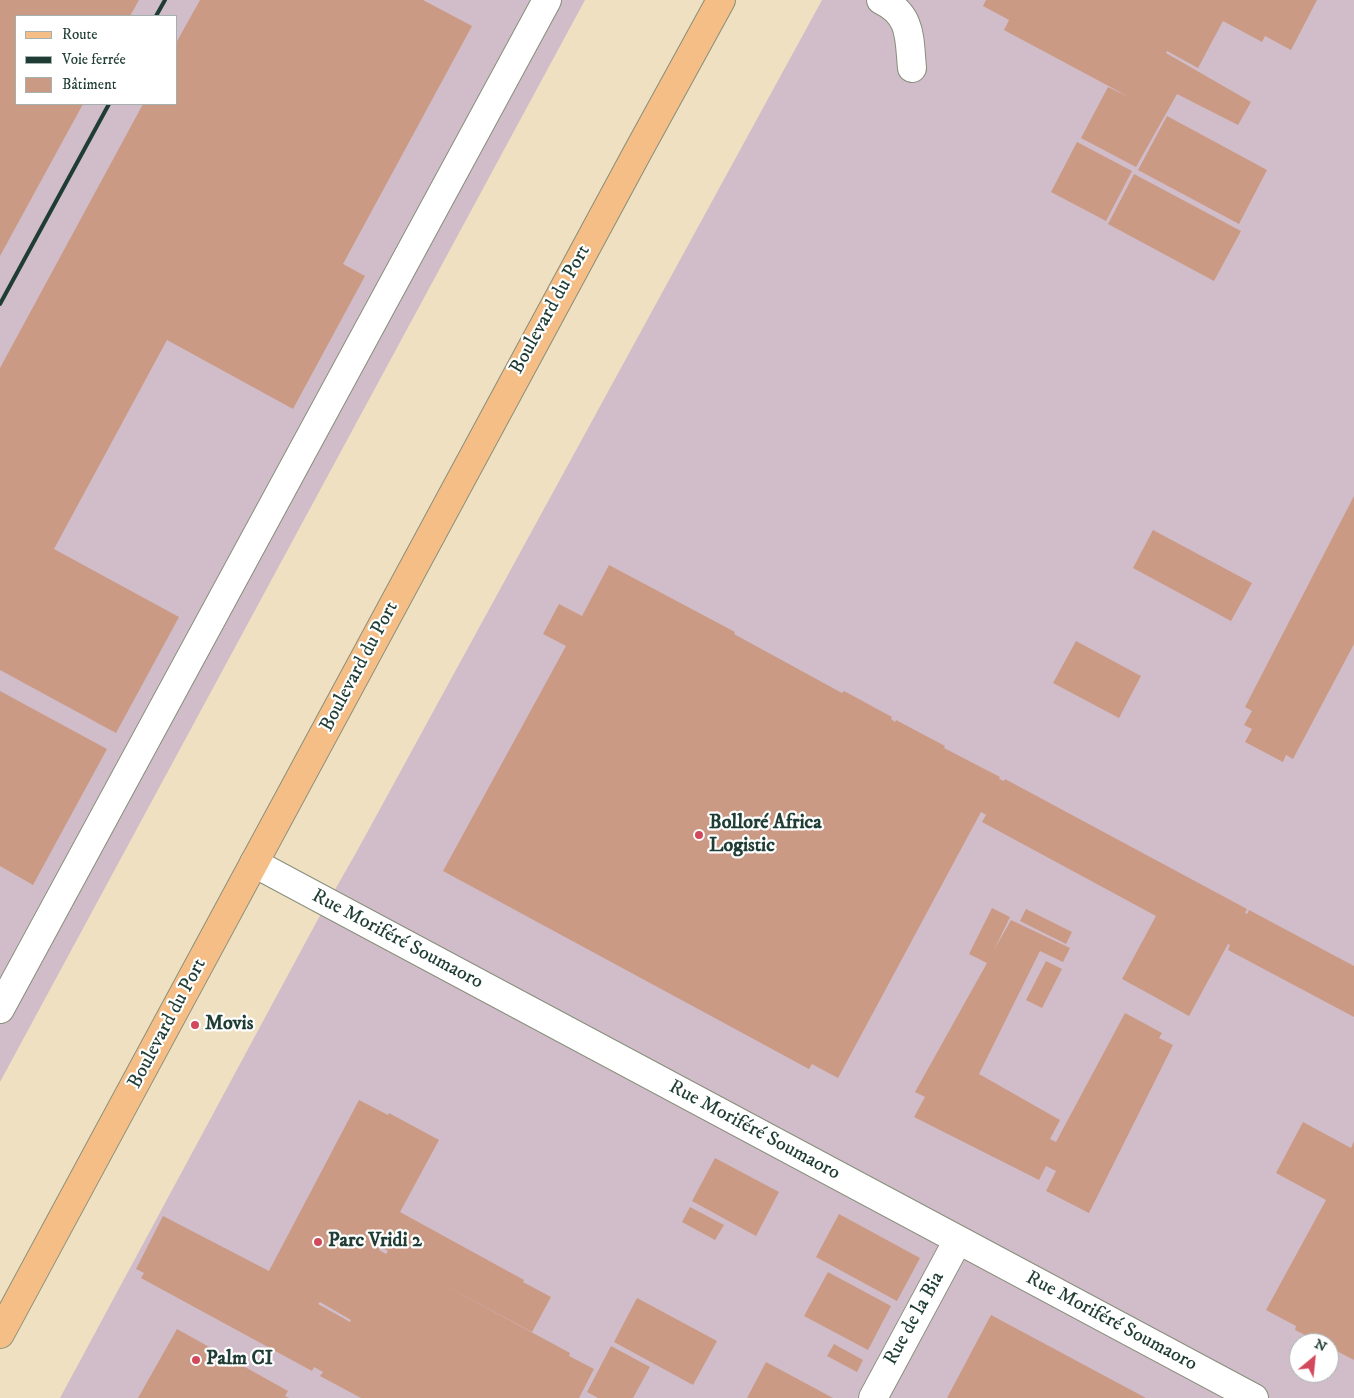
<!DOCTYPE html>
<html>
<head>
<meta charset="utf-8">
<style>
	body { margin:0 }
	#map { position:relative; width:1354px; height:1398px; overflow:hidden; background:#efe0c1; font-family:"IM FELL DW Pica",serif }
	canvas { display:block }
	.legend { position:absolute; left:15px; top:15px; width:162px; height:90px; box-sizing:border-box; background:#fff; border:1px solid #a5b1ae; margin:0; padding:6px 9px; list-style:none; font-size:15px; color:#1f3d34 }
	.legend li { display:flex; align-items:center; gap:10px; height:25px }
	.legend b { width:25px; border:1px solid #a5b1ae }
	.north { position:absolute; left:1289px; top:1333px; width:50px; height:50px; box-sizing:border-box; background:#fff; border:1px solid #a5b1ae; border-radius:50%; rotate:28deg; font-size:14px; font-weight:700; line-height:20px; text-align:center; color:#1f3d34 }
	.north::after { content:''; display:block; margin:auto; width:18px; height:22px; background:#d1495b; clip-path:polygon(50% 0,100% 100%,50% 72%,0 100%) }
</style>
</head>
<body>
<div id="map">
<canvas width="1354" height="1398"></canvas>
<ul class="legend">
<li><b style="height:6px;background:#f6be87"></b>Route</li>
<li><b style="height:6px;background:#1f3d34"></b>Voie ferrée</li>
<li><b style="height:14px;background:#ca9a85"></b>Bâtiment</li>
</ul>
<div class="north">N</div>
</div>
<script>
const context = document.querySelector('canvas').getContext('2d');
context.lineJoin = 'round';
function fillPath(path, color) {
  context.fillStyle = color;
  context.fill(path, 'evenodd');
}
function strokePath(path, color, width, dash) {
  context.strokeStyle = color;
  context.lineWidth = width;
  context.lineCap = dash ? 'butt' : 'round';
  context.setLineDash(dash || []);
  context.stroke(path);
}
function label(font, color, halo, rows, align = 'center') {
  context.font = font + ' "IM FELL DW Pica",serif';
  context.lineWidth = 4.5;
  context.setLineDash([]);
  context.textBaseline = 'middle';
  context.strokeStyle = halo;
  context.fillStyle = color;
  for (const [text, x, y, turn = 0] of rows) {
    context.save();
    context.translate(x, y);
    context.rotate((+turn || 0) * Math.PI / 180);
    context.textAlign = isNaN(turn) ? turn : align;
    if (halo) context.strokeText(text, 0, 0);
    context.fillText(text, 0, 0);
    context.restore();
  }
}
const industrial = new Path2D(`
	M0,0H585L0,1082ZM16,16H176V104H16Z
	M822,0H1354V1398H60L317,921L357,851ZM1299,1343H1329V1373H1299Z`);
const building = new Path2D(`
	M0,0H139L130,16H16V104H83L0,256Z
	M200,0H423L472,26L343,264L365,276L293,409L167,340L54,549L179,617L116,733L0,670V368L143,104H176V43Z
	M986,0H1317L1291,50L1265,36L1262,42L1223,21L1198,68L1167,51L1166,53L1251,102L1238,125L1177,94L1136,167L1081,138L1108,87L1129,97L1004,30L1009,20L983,6Z
	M1167,116L1267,170L1239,224L1138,170Z
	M1077,142L1132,171L1106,221L1051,192Z
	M1134,174L1241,231L1214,281L1108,224Z
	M1354,496V644L1293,759L1286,755L1283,762L1245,742L1252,729L1244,725L1252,711L1245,707Z
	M1153,530L1252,583L1231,621L1133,568Z
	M609,565L735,632L734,634L842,693L844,691L892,717L891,719L895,722L896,720L945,746L944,748L1000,777L999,779L1004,781L1005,779L1247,909L1245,913L1247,914L1249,910L1354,966V1017L1228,950L1230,945L1228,944L1189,1016L1144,991L1122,979L1156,916L982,822L986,815L981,812L838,1078L812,1064L809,1069L443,871L566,646L543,634L559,604L582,616Z
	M1076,641L1141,676L1119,718L1053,683Z
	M0,691L107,749L33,885L0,866Z
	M992,908L1010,917L994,950L1011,920L1070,948L1063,962L1040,951L979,1074L1060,1120L1050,1139L1056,1142L1125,1013L1162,1033L1159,1038L1173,1045L1089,1213L1046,1191L1056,1171L1046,1166L1039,1180L914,1117L925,1097L915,1092L987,963L969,954Z
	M1026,909L1072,932L1066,944L1020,921Z
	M1046,961L1062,969L1042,1008L1026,1000Z
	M359,1100L388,1115L389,1113L439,1140L400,1212L524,1280L523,1282L551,1297L532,1332L422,1273L570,1353L569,1356L594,1369L579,1398H361L320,1376L323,1372L314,1367L312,1371L141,1278L144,1273L136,1269L163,1216L269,1271ZM381,1247L388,1251L386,1254L379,1250ZM320,1302L351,1320L350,1322L318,1304Z
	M1303,1122L1351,1148L1354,1141V1360L1329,1347V1343H1321L1295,1330L1296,1326L1266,1310L1326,1200L1276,1173Z
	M715,1158L779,1192L756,1236L692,1201Z
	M690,1207L724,1225L715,1240L682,1222Z
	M839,1214L920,1258L897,1301L816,1257Z
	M828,1272L891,1306L868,1350L804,1316Z
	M637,1298L717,1341L693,1385L614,1342Z
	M991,1315L1146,1398H947Z
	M177,1329L288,1391L285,1396L289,1398H138Z
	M834,1344L863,1360L857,1372L827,1356Z
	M611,1346L650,1367L633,1398H598L587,1392Z
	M766,1362L833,1398H747Z`);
const minor = new Path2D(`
	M881,0C912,15 909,37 912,68
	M254,863L1254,1398
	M0,1009L547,0
	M873,1398L958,1240`);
const major = new Path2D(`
	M0,1334C240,890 477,443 721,0`);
const rail = new Path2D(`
	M156,16L165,0
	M0,304L109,104`);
const markers = [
	[699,835,5,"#d1495b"],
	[195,1025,5,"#d1495b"],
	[318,1242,5,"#d1495b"],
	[196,1360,5,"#d1495b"]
];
const streetNames = [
	["Boulevard du Port",551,310,-61],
	["Boulevard du Port",360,667,-62],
	["Rue Moriféré Soumaoro",397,940,28],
	["Boulevard du Port",168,1024,-62],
	["Rue Moriféré Soumaoro",754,1131,28],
	["Rue de la Bia",915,1319,-61],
	["Rue Moriféré Soumaoro",1111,1322,28]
];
const poiNames = [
	["Bolloré Africa",709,824],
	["Logistic",709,847],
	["Movis",205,1025],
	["Parc Vridi 2",328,1242],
	["Palm CI",206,1360]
];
fillPath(industrial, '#d1bdc9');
fillPath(building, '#ca9a85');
strokePath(minor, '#878e7a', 30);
strokePath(major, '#878e7a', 30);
strokePath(minor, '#fff', 28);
strokePath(major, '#f6be87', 28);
strokePath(rail, '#1f3d34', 4);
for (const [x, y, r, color] of markers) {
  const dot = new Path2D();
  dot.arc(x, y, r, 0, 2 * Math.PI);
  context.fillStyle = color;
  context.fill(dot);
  strokePath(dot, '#fff', 2);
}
label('20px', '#1f3d34', '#fff', streetNames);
label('bold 20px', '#1f3d34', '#fff', poiNames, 'left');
</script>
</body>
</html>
